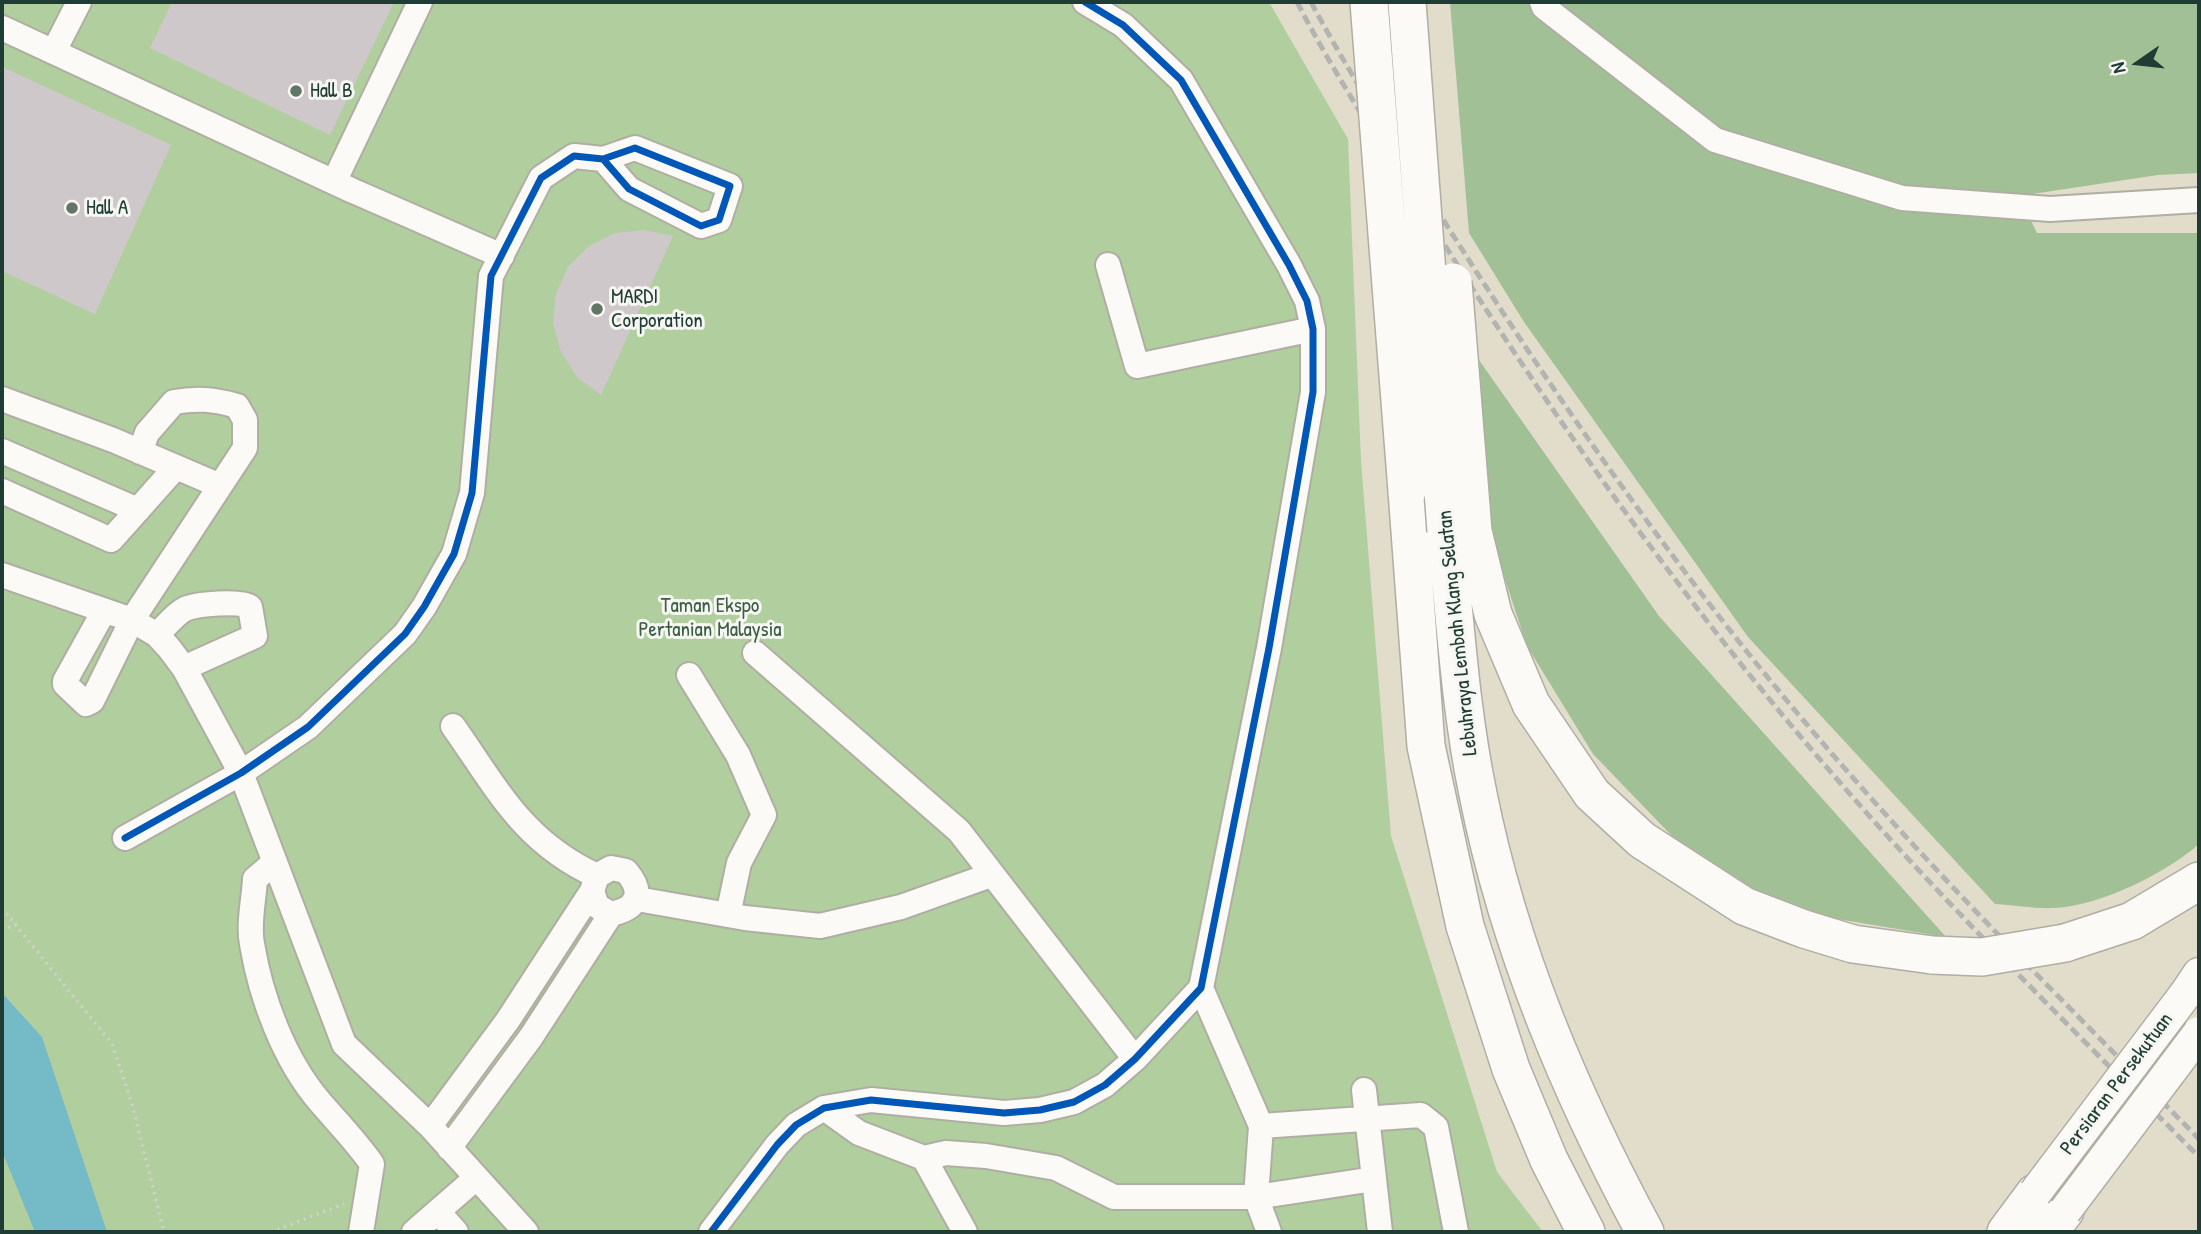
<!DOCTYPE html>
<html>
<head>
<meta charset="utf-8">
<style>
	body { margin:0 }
	#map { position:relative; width:2201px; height:1234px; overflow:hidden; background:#e2dccb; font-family:"Patrick Hand",sans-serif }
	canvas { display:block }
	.frame { position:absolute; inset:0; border:4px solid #1f3d34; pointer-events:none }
	.north { position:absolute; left:2103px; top:28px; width:70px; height:70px; -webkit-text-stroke:5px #f6f6f2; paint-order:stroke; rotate:256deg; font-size:19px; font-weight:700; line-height:28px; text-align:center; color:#1f3d34 }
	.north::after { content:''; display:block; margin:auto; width:24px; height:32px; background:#1f3d34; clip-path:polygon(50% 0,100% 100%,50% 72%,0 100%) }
</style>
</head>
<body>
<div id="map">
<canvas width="2201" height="1234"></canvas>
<div class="frame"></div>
<div class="north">N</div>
</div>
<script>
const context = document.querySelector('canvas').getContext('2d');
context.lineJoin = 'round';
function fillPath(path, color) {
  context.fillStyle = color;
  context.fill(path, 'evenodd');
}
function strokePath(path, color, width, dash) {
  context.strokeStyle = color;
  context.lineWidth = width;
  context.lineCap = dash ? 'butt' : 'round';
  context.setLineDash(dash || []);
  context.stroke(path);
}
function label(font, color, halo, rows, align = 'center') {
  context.font = font + ' "Patrick Hand",sans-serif';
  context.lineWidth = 6;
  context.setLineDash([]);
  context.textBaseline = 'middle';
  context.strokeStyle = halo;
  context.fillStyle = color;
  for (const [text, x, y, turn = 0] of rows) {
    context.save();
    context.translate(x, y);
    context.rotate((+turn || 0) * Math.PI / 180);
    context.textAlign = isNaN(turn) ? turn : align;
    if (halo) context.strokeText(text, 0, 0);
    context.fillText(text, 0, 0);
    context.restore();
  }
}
const green = new Path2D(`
	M2,2H1269L1348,139L1361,461L1391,836L1497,1172L1543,1232H2Z`);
const forest = new Path2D(`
	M1450,2H2199V173L2158,175L2019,196L2037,233H2199V844C2166,873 2100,906 2055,908C2036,909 2014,905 1995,904L1748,637L1524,322L1469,233Z
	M1479,360L1659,616L1946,937L1831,918L1754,889L1672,836L1593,754L1527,646L1491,537Z`);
const water = new Path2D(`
	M2,993L42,1037L107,1232H35L2,1151Z`);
const building = new Path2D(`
	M172,2H394L330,135L150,48Z
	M2,67L171,145L95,314L2,271Z
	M644,230L673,236L601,395L577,377L561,352L553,324L556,294L568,267L589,246L615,233Z`);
const path = new Path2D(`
	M2,908L112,1044L132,1104L164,1232
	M2,931L15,924
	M271,1232L344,1204`);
const minor = new Path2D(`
	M1542,2L1544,7L1715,140L1902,198L2050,209L2199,200
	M2,28L351,190L502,256
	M54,51L79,2
	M334,182L420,2
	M1108,265L1137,366L1313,329
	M2,399L113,440L218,485
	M2,451L138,510
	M2,491L111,540L176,467
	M2,575L132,620L157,635L169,648L184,668L241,773L344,1044L430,1126L526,1232
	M104,611L65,681V684L86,704L92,701L132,620L245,448V420L237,406C214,399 196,398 174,402L147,433L140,452
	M157,635C165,627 175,614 185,609C196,604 241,600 250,607L255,636L184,668
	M755,653L959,831L1135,1059
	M689,675L738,755L764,815L739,863L728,915
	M453,726C498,790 523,842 597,876
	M125,838L241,773L308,727L405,634L424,607L454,554L472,493L491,276L541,178L574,156L603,159L629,189L701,226L719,220L730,186L635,148L603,159
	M275,862L255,879C254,899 248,924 252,944C261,998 284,1060 320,1102C338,1123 356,1141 372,1164L361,1232
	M637,899L745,918L820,926L901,907L991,875
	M1201,988L1261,1126L1421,1115L1436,1127L1456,1232
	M1364,1090L1380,1232
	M824,1108L859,1133L924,1158L946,1153L986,1156L1056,1168L1114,1197H1256L1374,1179
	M430,1126L508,1020L592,891L597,876L611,868L626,871C644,892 639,908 611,914L597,906L592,891
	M1261,1126L1256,1197L1269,1232
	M449,1148L531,1037L611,914
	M924,1158L965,1232
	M439,1213L456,1232
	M414,1232L476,1178
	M711,1232L777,1145L796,1125L824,1108L871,1100L1004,1113L1040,1110L1074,1102L1105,1085L1135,1059L1201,988L1269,648L1313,392V329L1307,301L1289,265L1181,80L1123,25L1085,2`);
const major = new Path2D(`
	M2187,992L2199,974`);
const highway = new Path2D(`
	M1407,491L1426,746L1465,926L1511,1069L1549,1160L1586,1232
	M1446,531C1455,618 1460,708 1478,794C1509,949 1570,1093 1645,1232
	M1473,531L1493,614L1531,704L1592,794L1642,840L1744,906L1804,929L1853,944L1932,955
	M2065,943L2132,921L2199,881
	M2006,1232L2035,1193
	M2049,1232L2065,1211`);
const rail = new Path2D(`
	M1297,2C1339,83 1390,159 1439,236C1558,425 1689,609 1836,778C1950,910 2076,1032 2199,1157
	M1311,2C1353,81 1403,156 1451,232C1570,420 1700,604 1847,771C1959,899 2080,1018 2199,1139`);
const majorBridge = new Path2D(`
	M2035,1193L2187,992
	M2065,1211L2199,1033`);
const highwayBridge = new Path2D(`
	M1369,2L1407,491
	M1407,2L1446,531
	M1453,282L1473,531
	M1932,955L1982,957L2065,943`);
const cycleway = new Path2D(`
	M125,838L241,773L308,727L405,634L424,607L454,554L472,493L491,276L541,178L574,156L603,159L629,189L701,226L719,220L730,186L635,148L603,159
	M711,1232L777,1145L796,1125L824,1108L871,1100L1004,1113L1040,1110L1074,1102L1105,1085L1135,1059L1201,988L1269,648L1313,392V329L1307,301L1289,265L1181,80L1123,25L1085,2`);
const markers = [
	[296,91,7,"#637569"],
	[72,208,7,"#637569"],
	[597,309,7,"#637569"]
];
const poiNames = [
	["Hall B",310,91],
	["Hall A",86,208],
	["MARDI",611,297],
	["Corporation",611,321]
];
const parkNames = [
	["Taman Ekspo",710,606],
	["Pertanian Malaysia",710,630]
];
const streetNames = [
	["Lebuhraya Lembah Klang Selatan",1458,633,-96],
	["Persiaran Persekutuan",2117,1084,-53]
];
fillPath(green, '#b1cf9e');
fillPath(forest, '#a2c095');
fillPath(water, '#74bac7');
fillPath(building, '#cfc8cb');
strokePath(minor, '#afaea2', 28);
strokePath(major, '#afaea2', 35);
strokePath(highway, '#afaea2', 40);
strokePath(path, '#d1d1cd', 3.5, [2, 5]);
strokePath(minor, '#fbfaf7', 24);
strokePath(major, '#fbfaf7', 32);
strokePath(highway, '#fbfaf7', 37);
strokePath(rail, '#b2b4b1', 5, [10, 5]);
strokePath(majorBridge, '#afaea2', 35, []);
strokePath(highwayBridge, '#afaea2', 40, []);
strokePath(majorBridge, '#fbfaf7', 32);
strokePath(highwayBridge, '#fbfaf7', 37);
strokePath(cycleway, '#0057b8', 7);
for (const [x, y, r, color] of markers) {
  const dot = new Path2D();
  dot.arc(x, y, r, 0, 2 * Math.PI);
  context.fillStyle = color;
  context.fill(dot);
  strokePath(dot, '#f6f6f2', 2.5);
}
label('21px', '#1f3d34', '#f6f6f2', poiNames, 'left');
label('21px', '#3a5f45', '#f6f6f2', parkNames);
label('21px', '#1f3d34', '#f6f6f2', streetNames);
</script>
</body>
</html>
